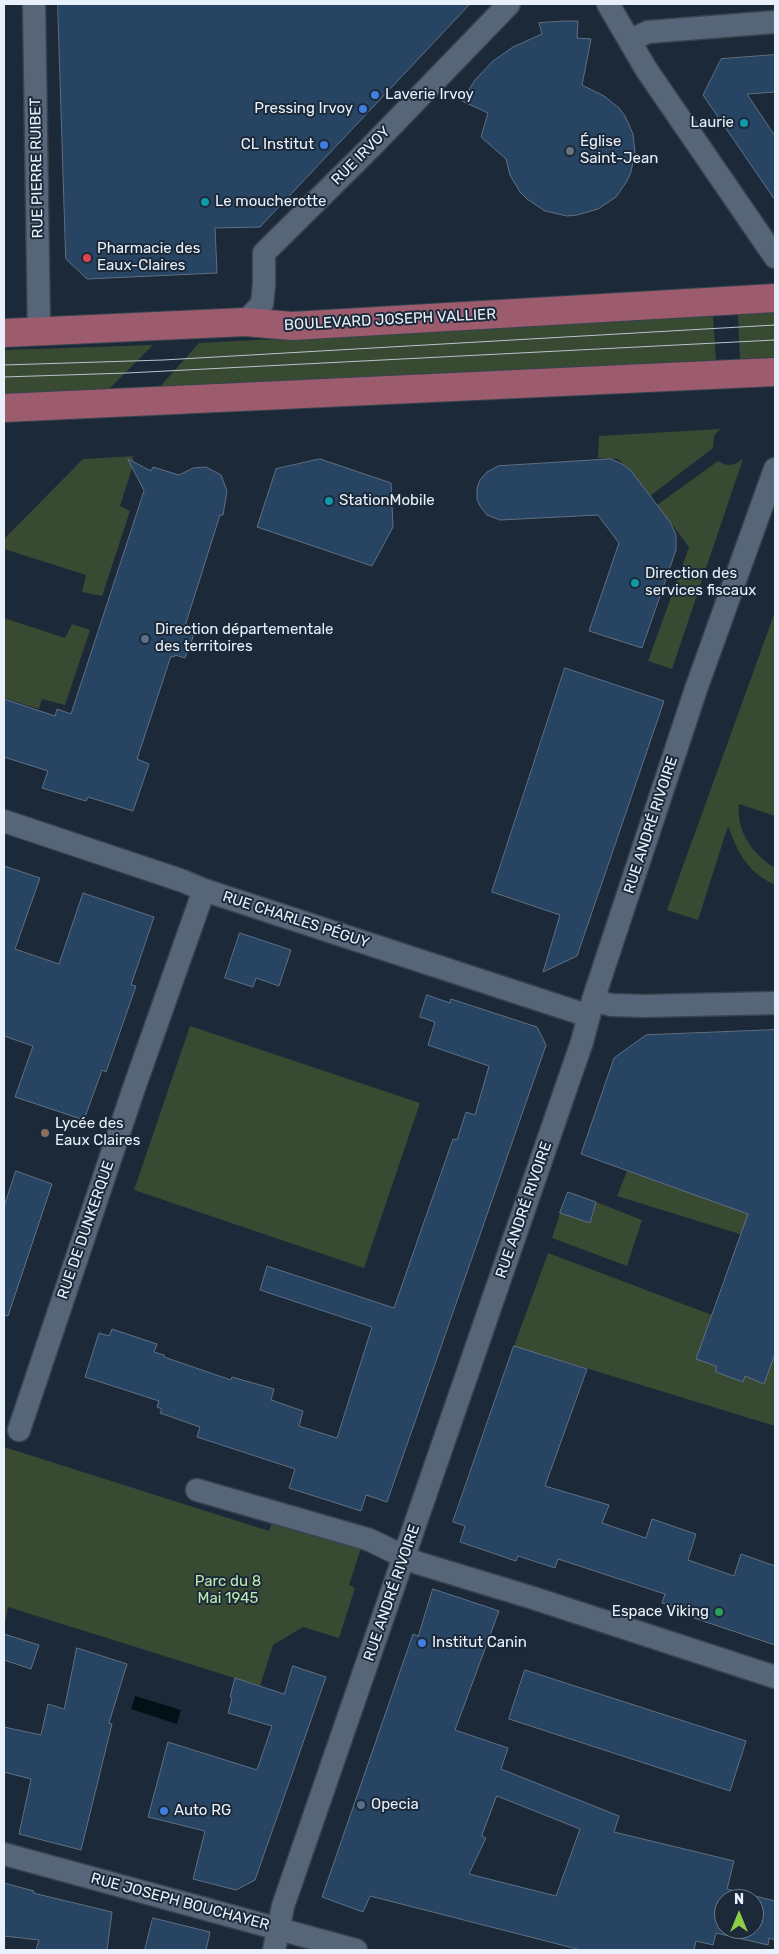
<!DOCTYPE html>
<html>
<head>
<meta charset="utf-8">
<style>
	body { margin:0 }
	#map { position:relative; width:779px; height:1954px; overflow:hidden; background:#1b2939; font-family:Rubik,sans-serif }
	canvas { display:block }
	.frame { position:absolute; inset:0; border:5px solid #e8f1fb; pointer-events:none }
	.north { position:absolute; left:714px; top:1889px; width:50px; height:50px; box-sizing:border-box; background:#1b2939; border:1px solid #6d7987; border-radius:50%; rotate:0deg; font-size:14px; font-weight:700; line-height:20px; text-align:center; color:#e8f1fb }
	.north::after { content:''; display:block; margin:auto; width:18px; height:22px; background:#8cce45; clip-path:polygon(50% 0,100% 100%,50% 72%,0 100%) }
</style>
</head>
<body>
<div id="map">
<canvas width="779" height="1954"></canvas>
<div class="frame"></div>
<div class="north">N</div>
</div>
<script>
const context = document.querySelector('canvas').getContext('2d');
context.lineJoin = 'round';
function fillPath(path, color) {
  context.fillStyle = color;
  context.fill(path, 'evenodd');
}
function strokePath(path, color, width, dash) {
  context.strokeStyle = color;
  context.lineWidth = width;
  context.lineCap = dash ? 'butt' : 'round';
  context.setLineDash(dash || []);
  context.stroke(path);
}
function label(font, color, halo, rows, align = 'center') {
  context.font = font + ' Rubik,sans-serif';
  context.lineWidth = 4;
  context.setLineDash([]);
  context.textBaseline = 'middle';
  context.strokeStyle = halo;
  context.fillStyle = color;
  for (const [text, x, y, turn = 0] of rows) {
    context.save();
    context.translate(x, y);
    context.rotate((+turn || 0) * Math.PI / 180);
    context.textAlign = isNaN(turn) ? turn : align;
    if (halo) context.strokeText(text, 0, 0);
    context.fillText(text, 0, 0);
    context.restore();
  }
}
const green = new Path2D(`
	M775,312V357L740,359L738,314Z
	M713,316L716,360L157,390L199,343Z
	M153,345L108,390L4,394V350Z
	M720,429L714,436L713,448L650,496L631,471L618,459L598,458L599,436Z
	M133,456V465L120,506L130,511L102,596L82,592L86,575L4,549V539L83,459Z
	M743,459L672,669L648,661L689,547L657,505L718,461C729,467 733,466 743,459Z
	M775,612V816L739,804C736,831 753,855 775,868V885C747,872 738,853 728,826L698,920L667,910Z
	M4,618L65,638L72,624L90,630L65,705L42,699L39,709L4,698Z
	M190,1026L420,1103L364,1268L134,1190Z
	M627,1171L775,1223V1245L617,1196Z
	M596,1202L642,1220L627,1266L552,1238L560,1213L590,1223Z
	M548,1253L712,1315L696,1359L716,1366V1372L743,1382L745,1376L764,1384L775,1354V1426L514,1346Z
	M4,1447L269,1531L274,1517L362,1545L349,1585L355,1588L339,1638L303,1627L273,1645L260,1686L8,1607L4,1628Z`);
const water = new Path2D(`
	M135,1696L181,1710L177,1724L131,1709Z`);
const building = new Path2D(`
	M58,4H470L260,227L215,228L217,273L87,279L66,259Z
	M564,21H578L577,38L591,39L582,85L604,96L619,108L625,116L633,134L635,152L631,172L627,181L616,197L598,209L577,215L567,216L545,211L527,199L520,192L510,175L506,159L481,137L488,113L462,101L475,80L493,61L513,47L542,34L539,23Z
	M775,55V92L747,94L775,136V200L703,95L721,59Z
	M128,459L151,471L153,467L179,475L193,468L206,467L221,475L227,491L223,515H220L185,626L195,629L192,640L185,658L175,655L174,657L171,656L137,759L149,764L133,811L88,797L86,801L42,788L48,771L4,757V699L55,716L57,709L71,714L144,491Z
	M320,459L391,483L393,527L372,566L257,527L276,469Z
	M611,459L624,465L631,471L670,522L676,535V550L642,648L589,631L619,543L598,515L500,520L487,515L480,506L477,499V488L480,480L487,472L498,466Z
	M565,668L664,701L577,956L543,972L560,915L492,892Z
	M4,866L40,878L15,949L59,964L83,893L154,917L131,985L136,986L106,1072L102,1070L84,1120L15,1097L33,1046L4,1036Z
	M240,933L291,950L279,986L256,978L253,987L225,978Z
	M427,995L450,1003L451,999L537,1027L546,1045L387,1502L366,1495L361,1511L289,1488L295,1469L197,1437L200,1427L160,1413L162,1409L157,1407L159,1401L85,1377L99,1333L109,1336L112,1329L157,1344L154,1352L164,1355V1357L231,1380L232,1377L274,1389L271,1400L303,1411L299,1426L337,1438L372,1327L260,1290L267,1266L394,1308L453,1139L457,1140L466,1112L475,1115L489,1066L428,1045L435,1022L420,1017Z
	M775,1030V1354L764,1384L745,1376L743,1382L716,1372V1366L696,1359L748,1214L581,1154L614,1058L646,1035Z
	M16,1171L52,1184L8,1316L4,1315V1207Z
	M568,1192L596,1202L590,1223L560,1213Z
	M514,1346L587,1369L545,1486L609,1505L602,1523L646,1538L652,1519L696,1534L688,1560L734,1576L741,1554L775,1566V1645L694,1618L696,1614L662,1603L665,1594L558,1559L555,1568L518,1556L516,1561L460,1542L465,1526L453,1522Z
	M433,1589L499,1611L455,1730L508,1748L501,1769L619,1816L614,1832L734,1861L727,1889L775,1901V1940L769,1938L768,1945L716,1933L713,1945L696,1941L694,1950H581L370,1896L363,1912L322,1897L413,1634L418,1636ZM497,1796L580,1829L556,1896L469,1874L486,1838L482,1836ZM724,1899H754V1929H724Z
	M4,1634L39,1645L31,1669L4,1660Z
	M77,1648L127,1664L109,1723L112,1724L81,1850L19,1834L31,1779L4,1772V1727L41,1735L48,1704L64,1709Z
	M293,1666L326,1677L255,1880L236,1890L193,1879L205,1831L148,1817L168,1742L257,1770L272,1726L228,1713L232,1698L230,1697L235,1678L284,1694Z
	M525,1670L746,1741L730,1791L509,1719Z
	M4,1883L34,1891L33,1893L112,1912L107,1950H36L39,1940L4,1936Z
	M153,1918L210,1932L206,1950H145Z`);
const street = new Path2D(`
	M34,4L39,331
	M608,4L646,69L775,257
	M630,40L648,32L775,22
	M245,322L262,304L264,284V253L369,149L509,4
	M4,821L183,881L204,890L589,1016
	M593,1000L611,1005L645,1006L775,1003
	M19,1430L134,1088L204,890
	M197,1490L367,1539C384,1546 400,1556 418,1563L530,1597L775,1677
	M4,1854L356,1950
	M274,1950L283,1906L582,1042L593,1000L696,689L775,469`);
const primary = new Path2D(`
	M4,333L245,322L292,326L775,298
	M4,408L775,372`);
const tram = new Path2D(`
	M4,365L163,360L775,325
	M4,377L127,373L775,340`);
const markers = [
	[375,95,5,"#3f7fe0"],
	[363,109,5,"#3f7fe0"],
	[744,123,5,"#0f9aa8"],
	[324,145,5,"#3f7fe0"],
	[570,151,5,"#6b7280"],
	[205,202,5,"#0f9aa8"],
	[87,258,5,"#e0444e"],
	[329,501,5,"#0f9aa8"],
	[635,583,5,"#0f9aa8"],
	[145,639,5,"#5c6f8a"],
	[45,1133,5,"#8d6e63"],
	[719,1612,5,"#2e9e5b"],
	[422,1643,5,"#3f7fe0"],
	[361,1805,5,"#5c6f8a"],
	[164,1811,5,"#3f7fe0"]
];
const poiNames = [
	["Laverie Irvoy",385,95],
	["Pressing Irvoy",353,109,"right"],
	["Laurie",734,123,"right"],
	["Église",580,142],
	["Saint-Jean",580,159],
	["CL Institut",314,145,"right"],
	["Le moucherotte",215,202],
	["Pharmacie des",97,249],
	["Eaux-Claires",97,266],
	["StationMobile",339,501],
	["Direction des",645,574],
	["services fiscaux",645,591],
	["Direction départementale",155,630],
	["des territoires",155,647],
	["Lycée des",55,1124],
	["Eaux Claires",55,1141],
	["Espace Viking",709,1612,"right"],
	["Institut Canin",432,1643],
	["Opecia",371,1805],
	["Auto RG",174,1811]
];
const streetNames = [
	["RUE IRVOY",361,156,-45],
	["RUE PIERRE RUIBET",37,168,-91],
	["BOULEVARD JOSEPH VALLIER",390,320,-3],
	["RUE ANDRÉ RIVOIRE",651,825,-72],
	["RUE CHARLES PÉGUY",296,920,18],
	["RUE ANDRÉ RIVOIRE",524,1210,-71],
	["RUE DE DUNKERQUE",86,1230,-71],
	["RUE ANDRÉ RIVOIRE",392,1593,-71],
	["RUE JOSEPH BOUCHAYER",180,1902,15]
];
const parkNames = [
	["Parc du 8",228,1582],
	["Mai 1945",228,1599]
];
fillPath(green, '#384a32');
fillPath(water, '#021116');
fillPath(building, '#274463');
strokePath(building, '#607082', 1);
strokePath(street, '#37434f', 25);
strokePath(primary, '#37434f', 30);
strokePath(street, '#566678', 22);
strokePath(primary, '#9c5c6e', 28);
strokePath(tram, '#bac4d0', 1);
for (const [x, y, r, color] of markers) {
  const dot = new Path2D();
  dot.arc(x, y, r, 0, 2 * Math.PI);
  context.fillStyle = color;
  context.fill(dot);
  strokePath(dot, '#1b2939', 2);
}
label('15px', '#e8f1fb', '#1b2939', poiNames, 'left');
label('15px', '#e8f1fb', '#1b2939', streetNames);
label('15px', '#bdebaf', '#1b2939', parkNames);
</script>
</body>
</html>
